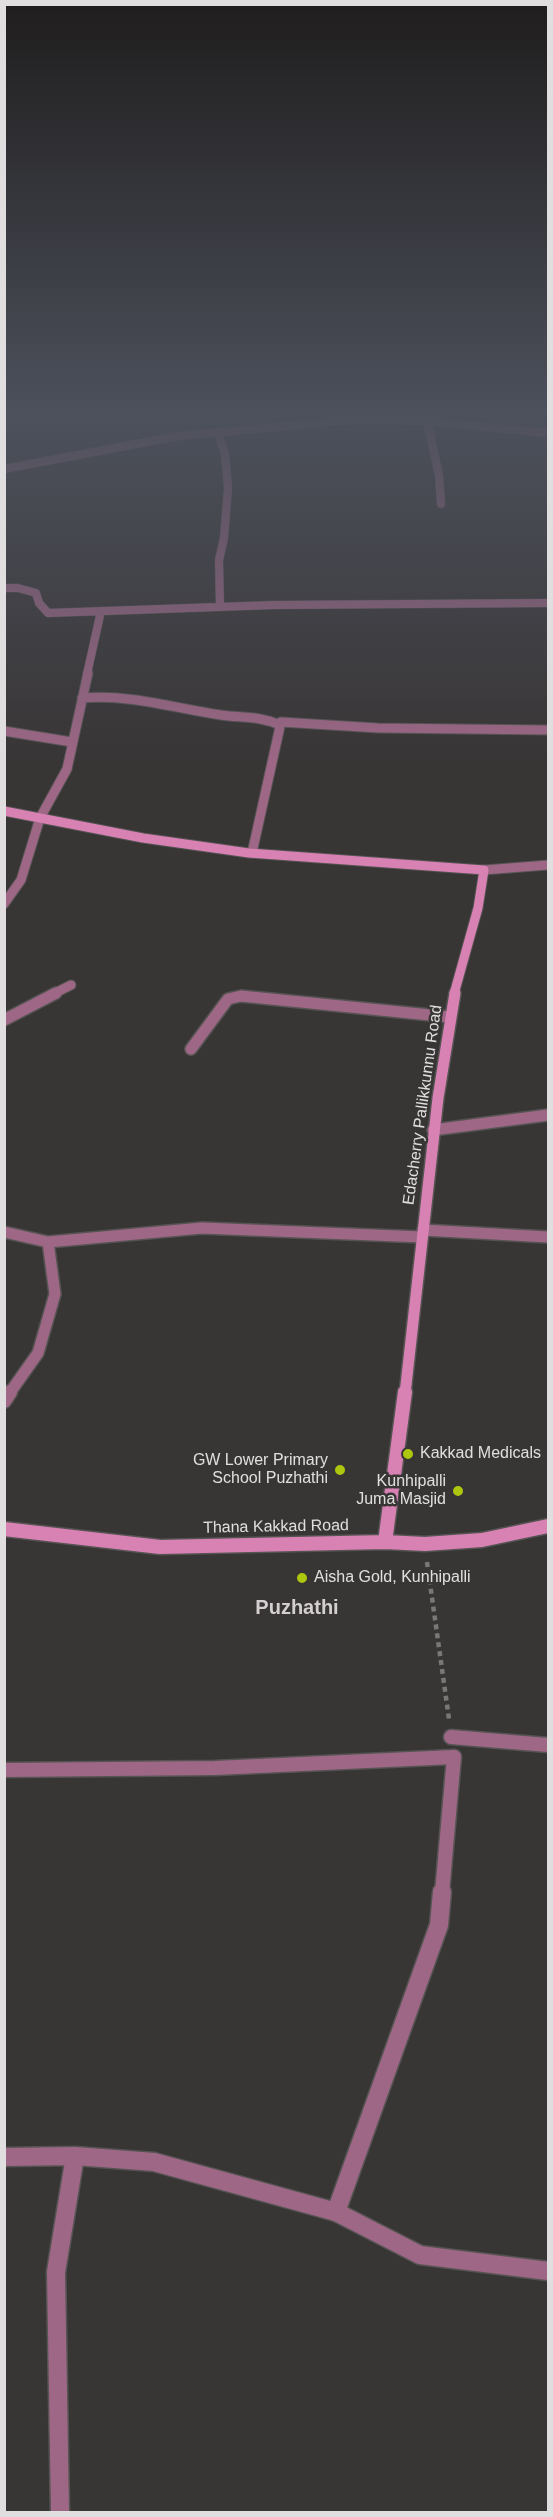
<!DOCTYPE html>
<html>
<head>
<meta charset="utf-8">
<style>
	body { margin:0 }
	#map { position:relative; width:553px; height:2517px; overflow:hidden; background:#383535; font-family:Arial,sans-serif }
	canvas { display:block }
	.frame { position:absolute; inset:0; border:6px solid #e0dede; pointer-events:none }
</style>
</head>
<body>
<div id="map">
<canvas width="553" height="2517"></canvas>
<div class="frame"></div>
</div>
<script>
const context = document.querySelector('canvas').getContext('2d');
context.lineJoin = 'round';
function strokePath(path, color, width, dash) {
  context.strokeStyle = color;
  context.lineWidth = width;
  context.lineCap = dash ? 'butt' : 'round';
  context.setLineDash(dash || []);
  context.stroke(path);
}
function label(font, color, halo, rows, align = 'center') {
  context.font = font + ' Arial,sans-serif';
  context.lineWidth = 5;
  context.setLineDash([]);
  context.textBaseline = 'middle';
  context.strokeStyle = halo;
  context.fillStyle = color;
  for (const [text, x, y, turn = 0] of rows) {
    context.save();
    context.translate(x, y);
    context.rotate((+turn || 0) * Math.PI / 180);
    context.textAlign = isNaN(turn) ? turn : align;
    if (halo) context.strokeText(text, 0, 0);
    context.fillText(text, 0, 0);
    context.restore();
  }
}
const path = new Path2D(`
	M427,1562L449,1719`);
const pedestrianFar1 = new Path2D(`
	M442,1893L454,1757`);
const pedestrian = new Path2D(`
	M336,2212L439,1925L442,1892`);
const minorFar4 = new Path2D(`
	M427,421L439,475L441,504
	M218,432L225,454L228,488L224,538L219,560L220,607
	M4,469L178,436L362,419L427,421L548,433
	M4,588H18L36,593L39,603L48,613L274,605L548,603
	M87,674L101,611`);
const minorFar3 = new Path2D(`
	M82,698C130,694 174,708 221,715C241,718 261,716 280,725
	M4,731L72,742
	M252,853L281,722L378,728L548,730
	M484,870L548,865
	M4,904L21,880L40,818L67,769L88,673
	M53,994L71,985`);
const minorFar2 = new Path2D(`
	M4,1020L56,993
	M191,1049L228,999L241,996L450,1017
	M433,1130L548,1115
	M423,1230L548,1237
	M4,1232L48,1242L55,1294L38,1353L9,1394
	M48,1242L202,1228L422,1237`);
const minorFar1 = new Path2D(`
	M4,1401L10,1392
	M451,1737L548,1745
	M4,1770L215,1768L454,1757`);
const minor = new Path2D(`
	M4,2157L75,2156
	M60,2512L56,2272L75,2156L154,2162L336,2212L420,2255L548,2271`);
const secondaryFar2 = new Path2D(`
	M4,811L143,838L249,853L484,870L478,908L454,994`);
const secondaryFar1 = new Path2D(`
	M405,1394L438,1098L455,993`);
const secondary = new Path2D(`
	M4,1529L160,1547L385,1542L425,1544L482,1540L548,1526
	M385,1542L405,1392`);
const markers = [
	[408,1454,6,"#adc60e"],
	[340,1470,6,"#adc60e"],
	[458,1491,6,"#adc60e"],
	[302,1578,6,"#adc60e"]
];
const streetNames = [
	["Edacherry Pallikkunnu Road",423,1105,-82],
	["Thana Kakkad Road",276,1527,-1]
];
const poiNames = [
	["Kakkad Medicals",420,1454],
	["GW Lower Primary",328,1461,"right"],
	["School Puzhathi",328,1479,"right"],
	["Kunhipalli",446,1482,"right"],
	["Juma Masjid",446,1500,"right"],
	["Aisha Gold, Kunhipalli",314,1578]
];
const quarterNames = [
	["Puzhathi",297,1608]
];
strokePath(pedestrianFar1, '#565353', 17);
strokePath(pedestrian, '#565353', 21);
strokePath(minorFar4, '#565353', 9);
strokePath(minorFar3, '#565353', 11);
strokePath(minorFar2, '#565353', 14);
strokePath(minorFar1, '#565353', 17);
strokePath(minor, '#565353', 21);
strokePath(secondaryFar2, '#565353', 11);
strokePath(secondaryFar1, '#565353', 14);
strokePath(secondary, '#565353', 17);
strokePath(path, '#7a7777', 4.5, [5, 4]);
strokePath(pedestrianFar1, '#9e6786', 14);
strokePath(pedestrian, '#9e6786', 18);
strokePath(minorFar4, '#9e6786', 8);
strokePath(minorFar3, '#9e6786', 9);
strokePath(minorFar2, '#9e6786', 11);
strokePath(minorFar1, '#9e6786', 14);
strokePath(minor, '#9e6786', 18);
strokePath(secondaryFar2, '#d881b3', 9);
strokePath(secondaryFar1, '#d881b3', 11);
strokePath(secondary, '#d881b3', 14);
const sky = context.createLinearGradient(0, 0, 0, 770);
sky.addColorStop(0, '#1f1d1d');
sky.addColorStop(0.54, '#4d515c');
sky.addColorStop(1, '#4d515c00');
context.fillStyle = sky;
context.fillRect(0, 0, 553, 770);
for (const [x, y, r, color] of markers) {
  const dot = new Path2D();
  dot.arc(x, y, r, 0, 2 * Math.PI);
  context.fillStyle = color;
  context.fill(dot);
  strokePath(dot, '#383535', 2);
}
label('16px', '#e0dede', '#383535', streetNames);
label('16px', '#e0dede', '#383535', poiNames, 'left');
label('bold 20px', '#d3cfd0', '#383535', quarterNames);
</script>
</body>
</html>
